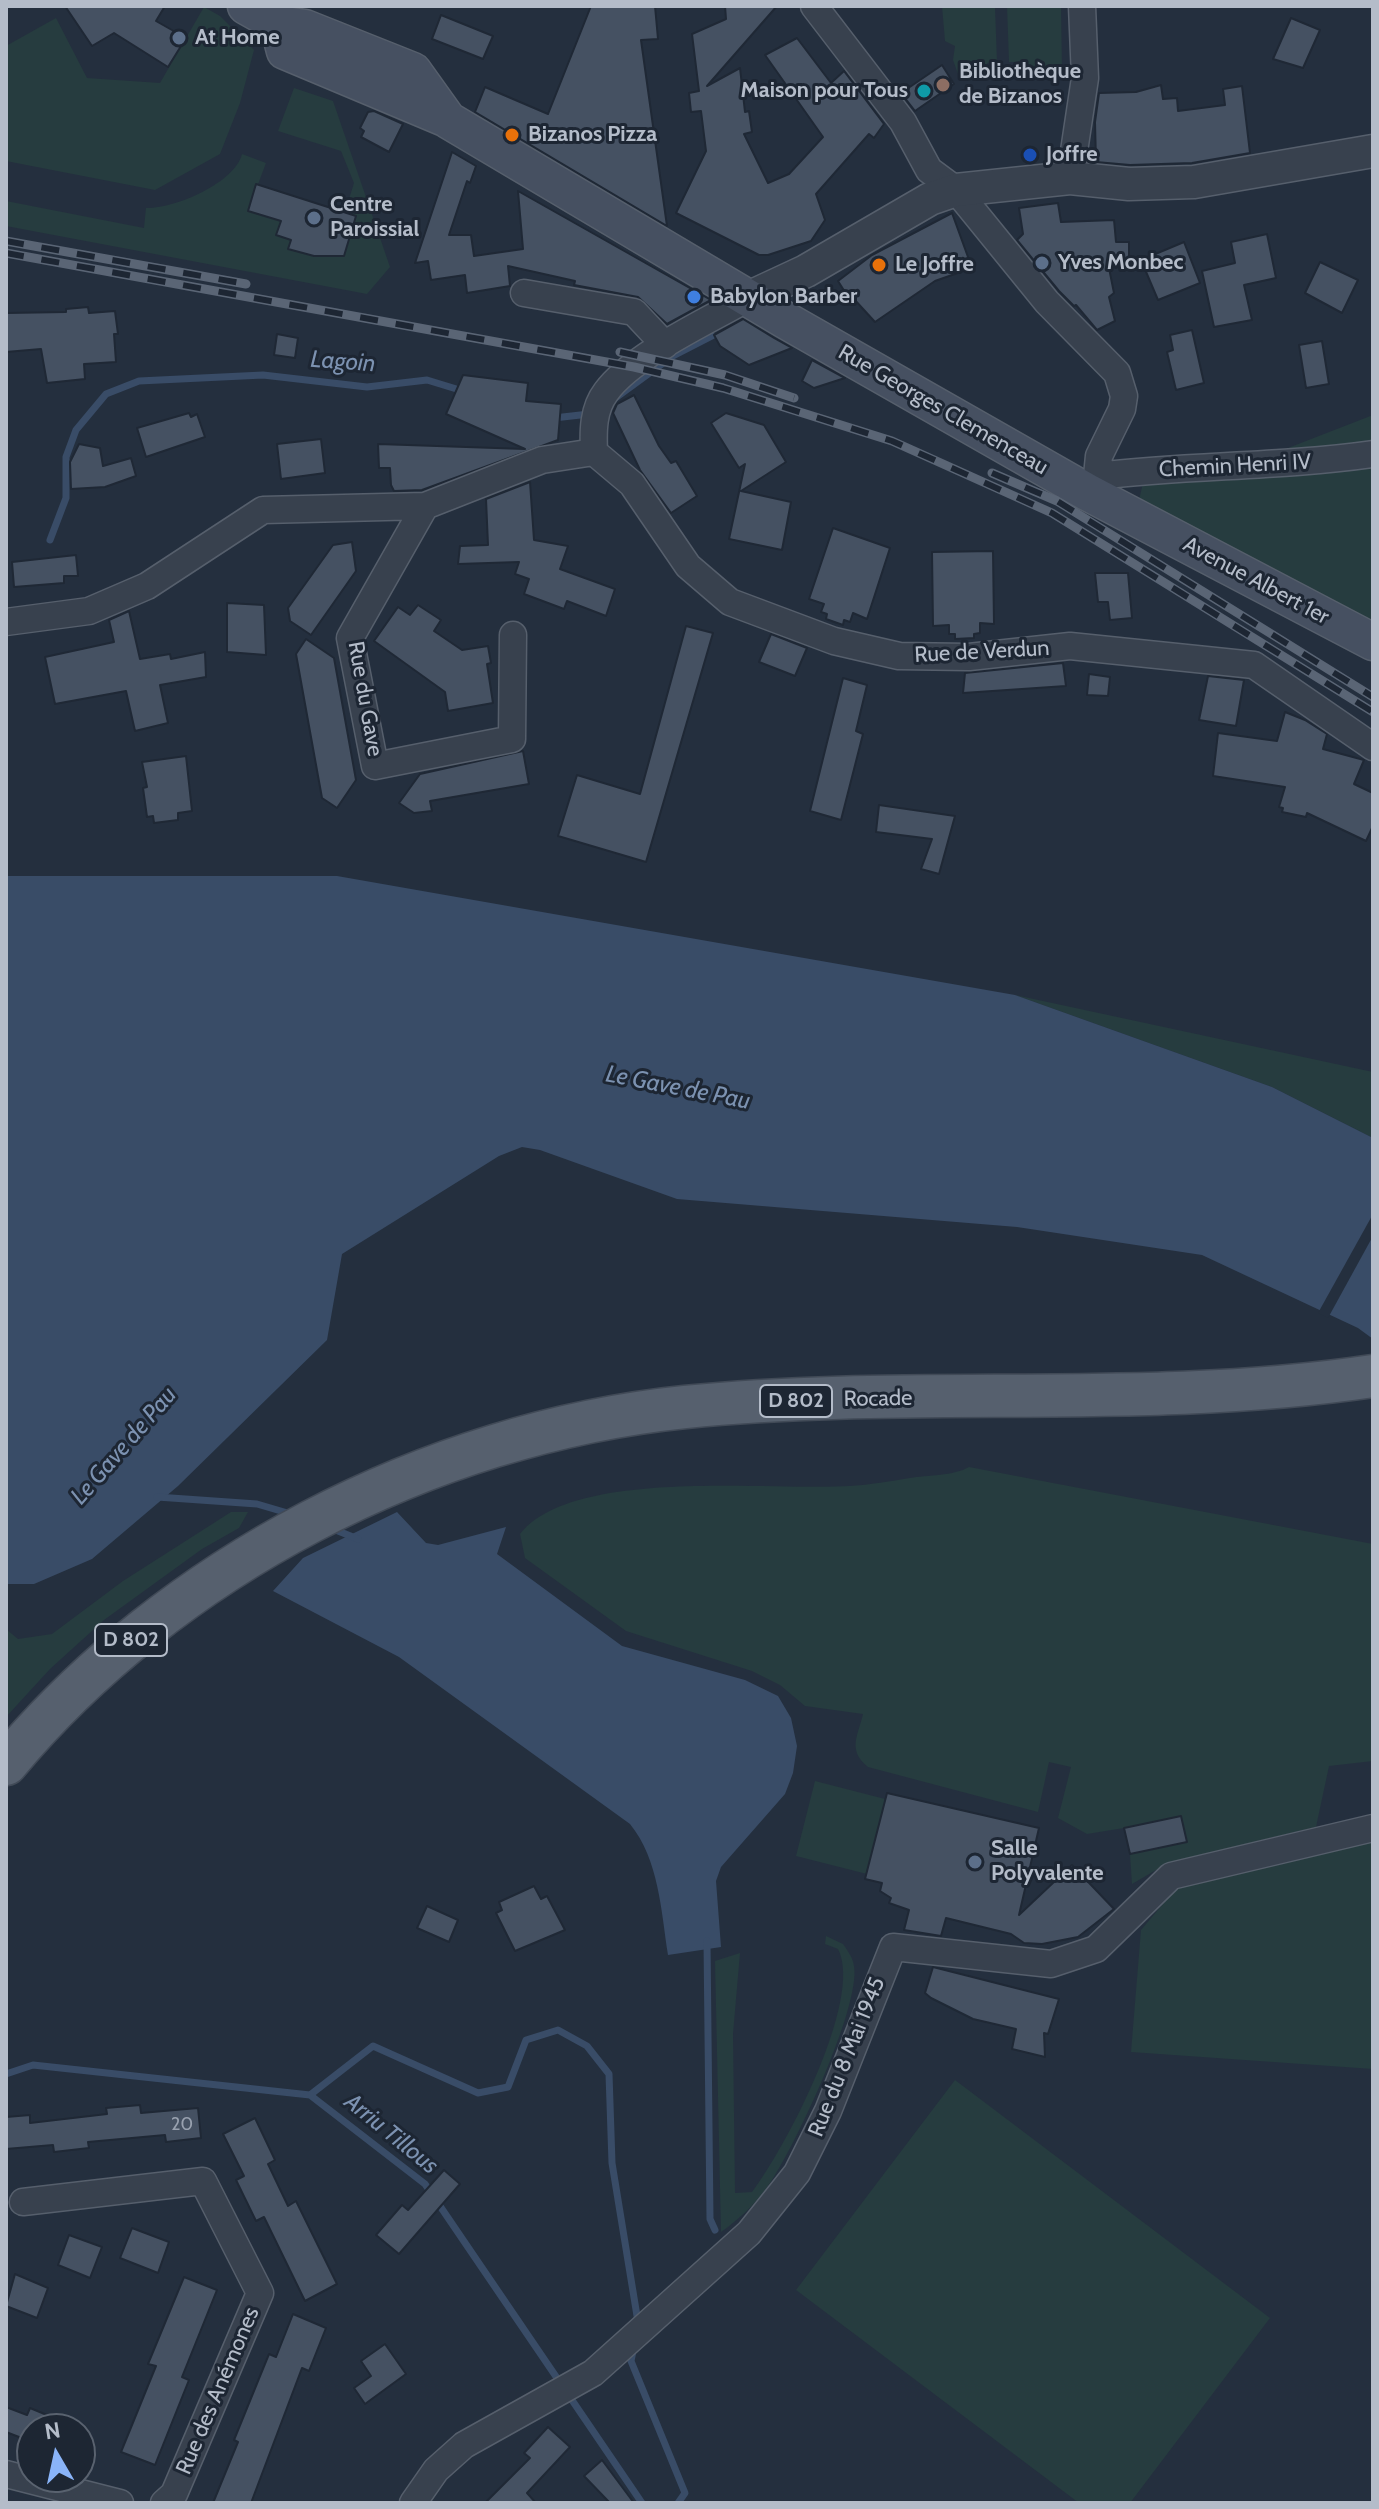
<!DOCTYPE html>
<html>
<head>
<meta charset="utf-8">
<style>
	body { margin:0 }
	#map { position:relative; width:1379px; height:2509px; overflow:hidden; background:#242f3e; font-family:Cabin,sans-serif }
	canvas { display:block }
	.frame { position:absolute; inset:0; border:8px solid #b4bcc9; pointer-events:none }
	.north { position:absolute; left:16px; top:2413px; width:80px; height:80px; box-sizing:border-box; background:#1d2633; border:2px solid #59626f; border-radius:50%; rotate:351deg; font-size:22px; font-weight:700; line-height:32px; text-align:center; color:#b4bcc9 }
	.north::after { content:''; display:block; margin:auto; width:28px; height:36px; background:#8ab4f8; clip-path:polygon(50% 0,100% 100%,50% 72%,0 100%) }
</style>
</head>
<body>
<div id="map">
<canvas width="1379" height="2509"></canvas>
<div class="frame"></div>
<div class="north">N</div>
</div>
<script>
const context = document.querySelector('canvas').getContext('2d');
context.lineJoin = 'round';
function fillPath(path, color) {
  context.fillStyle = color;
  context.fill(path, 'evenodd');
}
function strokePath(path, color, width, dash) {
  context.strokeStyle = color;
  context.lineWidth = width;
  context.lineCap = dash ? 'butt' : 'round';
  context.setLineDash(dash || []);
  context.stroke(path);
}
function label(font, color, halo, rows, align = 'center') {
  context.font = font + ' Cabin,sans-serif';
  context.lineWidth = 6;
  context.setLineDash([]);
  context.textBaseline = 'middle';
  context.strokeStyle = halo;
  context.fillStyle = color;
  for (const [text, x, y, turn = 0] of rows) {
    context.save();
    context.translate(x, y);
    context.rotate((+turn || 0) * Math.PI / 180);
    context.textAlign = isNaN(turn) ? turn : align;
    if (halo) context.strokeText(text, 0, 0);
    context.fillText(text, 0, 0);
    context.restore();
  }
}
const green = new Path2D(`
	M942,6L995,7L997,62L987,63V73L958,74L953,60L955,46L945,41Z
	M1061,6L1062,71L1019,72V62H1009L1007,6Z
	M204,7L220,16L254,50L240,103L220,154L155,190L6,161V46L56,18L87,78L160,83Z
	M294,88L333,101L390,267L367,294L6,226V201L144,228L146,208C174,209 235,183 242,154L266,163L248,211L281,221L276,235L291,240L289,249L314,256H344L356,216L345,212L354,183L341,151L278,131Z
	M1373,415V621L1139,500L1143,483L1216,476Z
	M1015,995L1373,1072V1138L1272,1087Z
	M969,1467L1373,1544V1761L1329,1766L1316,1827L1168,1863L1132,1884L1130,1854L1186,1842L1124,1828L1087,1834L1058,1818L1071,1767L1049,1762L1038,1812L868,1767C847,1750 858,1736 863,1714L805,1706L780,1685L752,1671L626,1631L525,1558L520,1534C573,1467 769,1491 850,1486C870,1485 890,1481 910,1478C927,1475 954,1476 969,1467Z
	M231,1512H248L239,1528L202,1549L104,1620L50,1669L6,1717V1629L18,1639L52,1634L123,1581Z
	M815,1781L885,1799L867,1874L796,1856Z
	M1373,1841V2069L1131,2052L1141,1930L1179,1885Z
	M826,1936L843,1944C848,1951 853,1958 854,1966C861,2007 792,2154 766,2189C753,2206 738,2220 721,2232L715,1961L740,1953L733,2034L735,2193L752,2192C785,2149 864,1999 838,1949L825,1944Z
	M955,2080L1270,2318L1130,2503H1079L796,2290Z`);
const water = new Path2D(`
	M6,876H337L1015,995L1272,1087L1373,1138V1339L1358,1328L1202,1255L1017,1227L677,1199L540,1150L522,1147L499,1156L342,1254L327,1340L178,1486L92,1559L34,1584H6Z
	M397,1512L426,1543L438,1545L506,1527L497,1554L622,1646L745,1680L778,1696L791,1718L797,1746L793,1773L785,1794L721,1867L716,1881L721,1947L668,1955C661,1910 659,1860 630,1824L399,1657L273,1591L303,1558Z`);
const pier = new Path2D(`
	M1373,1214V1236L1328,1318L1318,1313Z`);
const stream = new Path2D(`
	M610,402L673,356L712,336
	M554,418L589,414
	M50,540L66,498V457L76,430L106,394L139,381L263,375L367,387L427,380L463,391
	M157,1497L257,1504L291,1514
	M333,1529L358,1539
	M707,1941L710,2219L715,2230
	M6,2074L33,2065L310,2095L425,2184L642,2503
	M310,2095L373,2046L478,2093L508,2087L526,2040L558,2030L587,2046L609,2074L612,2163L638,2322
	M634,2346L631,2361L685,2493L678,2503`);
const building = new Path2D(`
	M65,6H165L156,21L186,38L168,67L114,33L92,46Z
	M591,6H655L658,39L641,40L667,226L475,112L485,87L548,114Z
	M725,6H777L707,86L740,68L745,112L749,111L752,132L744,134L768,183L789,174L823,137L765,55L797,38L831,83L844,71L884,124L874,138L869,134L816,194L825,220L811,241L768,255H759L676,213L706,151L701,111L691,112L689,93L699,91L692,34L726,19Z
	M441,15L493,36L483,59L432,39Z
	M1291,18L1320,30L1303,68L1273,59Z
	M942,65L954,84L915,111L901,93Z
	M1161,85L1163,99L1177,98L1178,111L1225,105L1223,89L1242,86L1250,153L1192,163L1130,165L1096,162L1095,122L1099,93L1136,92Z
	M374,111L403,124L389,152L361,137L364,131L360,128L368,112Z
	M452,152L476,166L470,183L467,181L449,235H471L474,256L523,249L518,191L711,300L667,324L638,297L574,285L575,281L508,266L510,286L467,293L465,275L431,280L428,261L415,263Z
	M256,184L356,216L344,256H314L288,249L291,240L276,235L281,221L248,211Z
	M1058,203L1061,222L1114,220L1116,242H1129V263H1108L1114,293L1109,297L1115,321L1097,330L1076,305L1074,306L1059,291L1017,240L1023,234L1019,208Z
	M952,213L972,268L935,281L875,322L853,298L850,300L838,281L872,255Z
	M1267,234L1276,278L1244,285L1252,320L1214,327L1202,271L1235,263L1231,242Z
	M1184,242L1200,283L1158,300L1141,260Z
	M1320,262L1358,280L1342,313L1305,293Z
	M88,307L89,313L115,311L118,334H114L116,362L84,364L85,379L47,383L41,349L6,352V313L66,312V309Z
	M743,319L774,338L792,348L749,365L720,346L714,335Z
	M1192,330L1204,383L1176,390L1167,352L1173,350L1170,335Z
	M277,334L298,338L295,358L274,355Z
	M1322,341L1329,384L1306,388L1299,345Z
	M812,360L845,378L814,388L802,381Z
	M463,375L528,383L526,401L561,404L558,440L422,490L394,491L391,485L390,468H379L378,444L525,449L446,414Z
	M634,395L659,446L671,463L676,461L697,496L671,513L640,470L613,413L617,404Z
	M189,413L191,417L197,414L205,437L146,457L137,428Z
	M726,413L764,425L786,462L741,491L791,502L782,550L729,539L745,464L739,468L711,423Z
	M321,439L325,473L281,479L277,444Z
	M79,444L100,448L103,466L131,458L136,476L105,487L71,489L70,462Z
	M530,482L534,540L568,546L560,569L615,589L606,616L567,601L564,609L524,594L529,579L515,574L519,562L458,564L460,546L488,545L486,499Z
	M833,528L890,548L867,619L853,613L850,622L844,620L843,625L826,619L827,614L821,612L824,604L809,599Z
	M352,542L356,571L311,635L290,621L288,608L333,545Z
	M993,551L994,624L980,623V633L974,634V638L955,639V634H949V625L933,626L932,552Z
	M76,555L78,576H64V583L14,587L12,562Z
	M1095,573H1128L1132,618L1110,620L1108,602H1098Z
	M227,603L264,605L266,655L227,652Z
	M418,605L441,620L434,631L462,650L488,646L491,663L487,664L493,703L448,711L445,692L374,641L398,607L410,615Z
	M129,611L140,659L170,654L171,659L205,652L206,677L160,685L168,723L135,731L126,691L55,704L45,657L114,642L109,620Z
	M686,626L713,633L646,862L558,836L577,775L640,794Z
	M771,634L807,648L795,676L759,662Z
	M306,639L334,658L356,780L337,808L322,798L296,654Z
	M1063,663L1066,686L963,693L965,673Z
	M1089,674L1110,677L1108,696L1087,695Z
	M1208,676L1244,680L1236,726L1199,720Z
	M843,678L867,685L856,731L863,734L841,820L810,811Z
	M1285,712L1305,720L1327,734L1323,749L1364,760L1354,784L1373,793V826L1366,841L1307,813L1306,817L1282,812L1283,808L1279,807L1285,787L1213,776L1218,733L1277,741Z
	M523,751L529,784L430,801L432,811L414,813L399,803L420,774Z
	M186,756L192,811L178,813V820L154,823L153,816L147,817L143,788L147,787L142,762Z
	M879,805L955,816L939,874L921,869L932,839L876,832Z
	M887,1793L1039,1828L1019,1915L1072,1865L1114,1909L1078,1937L1042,1944L1024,1943L1011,1934L946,1918L941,1936L904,1930L909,1910L889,1903L891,1898L880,1891L882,1883L865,1879Z
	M1181,1816L1187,1842L1130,1854L1124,1828Z
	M534,1886L541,1899L547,1896L565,1930L515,1951L496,1913L502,1910L499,1902Z
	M427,1906L458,1920L449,1942L417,1928Z
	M933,1967L1059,1999L1048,2034L1044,2033L1045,2057L1012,2049L1016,2029L973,2019L931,1998L925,1993Z
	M140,2105L141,2113L198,2108L201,2138L166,2142L165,2135L88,2142L89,2148L54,2152L53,2145L6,2149V2117L30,2115V2123L107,2114L106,2108Z
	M255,2118L275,2160L268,2164L288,2206L296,2201L337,2284L305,2301L264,2217L256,2221L236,2180L244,2176L223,2134Z
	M444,2170L460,2184L399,2254L376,2235L402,2205L408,2210Z
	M132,2228L169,2242L158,2273L120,2258Z
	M69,2235L102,2247L90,2278L58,2265Z
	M15,2274L48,2288L37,2318L6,2306Z
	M184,2277L217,2290L182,2377L189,2380L155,2465L121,2452L156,2366L148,2364Z
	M293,2314L326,2328L309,2371L302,2368L251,2503H213L238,2442L234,2440L269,2354L276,2357Z
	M385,2344L406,2374L365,2404L354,2388L371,2376L361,2361Z
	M6,2407L27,2415L30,2408L81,2429H32V2442L6,2432Z
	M548,2427L570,2447L527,2493L536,2503H485L530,2458L524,2453Z
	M602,2460L634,2503H610L584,2476Z`);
const minor = new Path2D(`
	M814,6L903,122L929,170L956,190L1047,302L1117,373L1124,396L1122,409L1099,456L1097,476L1087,492
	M1070,178L1085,78L1082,6
	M524,293L634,312L665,345
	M594,452L632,484L688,566L730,602L834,641L899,656L969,657L1070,646L1254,665L1373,747
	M594,452C593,431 593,409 606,392C633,355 708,321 748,298
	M1097,476C1189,465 1281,467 1373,454
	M425,506L350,638L375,766L512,739L513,635
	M6,622L89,611L147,586L263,510L425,506L542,460L594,452
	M23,2202L203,2181L260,2293L174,2494L164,2503
	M6,2474L120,2503
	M413,2503L436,2470L464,2445L593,2373L749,2233L797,2173L828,2111L893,1947L1051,1964L1096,1949L1171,1876L1373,1828`);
const tertiary = new Path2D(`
	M748,298L806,271L930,199L956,190L1070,178L1129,184L1194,182L1373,151`);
const secondary = new Path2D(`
	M246,6L278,24L305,28L413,71L448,120L785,320L1087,492L1373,642
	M278,24L285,51L447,119`);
const primary = new Path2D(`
	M6,1764C170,1567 430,1433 685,1407C914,1384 1145,1410 1373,1376`);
const rail = new Path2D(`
	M6,241L246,284
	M6,253L634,367L723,388L892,441L1052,513L1373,712
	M620,352L725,375L794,398
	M992,473L1057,501L1373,697`);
const markers = [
	[179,38,8,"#5c6f8a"],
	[943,85,8,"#8d6e63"],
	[924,91,8,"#0f9aa8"],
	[512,135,8,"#e8710a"],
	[1030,155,8,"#1a4fb4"],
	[314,218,8,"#5c6f8a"],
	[1042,263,8,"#5c6f8a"],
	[879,265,8,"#e8710a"],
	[694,297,8,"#3f7fe0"],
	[975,1862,8,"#5c6f8a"]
];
const numberNames = [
	["20",182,2125]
];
const shields = [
	[796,1401,72],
	[131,1640,72]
];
const shieldNames = [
	["D 802",796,1401],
	["D 802",131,1640]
];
const poiNames = [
	["At Home",195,38],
	["Bibliothèque",959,72],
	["de Bizanos",959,97],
	["Maison pour Tous",908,91,"right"],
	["Bizanos Pizza",528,135],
	["Joffre",1046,155],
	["Centre",330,205],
	["Paroissial",330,230],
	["Yves Monbec",1058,263],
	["Le Joffre",895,265],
	["Babylon Barber",710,297],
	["Salle",991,1849],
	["Polyvalente",991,1874]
];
const streetNames = [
	["Rue Georges Clemenceau",943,410,30],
	["Chemin Henri IV",1235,466,-3],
	["Avenue Albert 1er",1256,581,28],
	["Rue de Verdun",982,652,-3],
	["Rue du Gave",365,699,80],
	["Rocade",878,1399,-1],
	["Rue du 8 Mai 1945",847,2057,-68],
	["Rue des Anémones",218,2391,-67]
];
const waterNames = [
	["Lagoin",343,362,4],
	["Le Gave de Pau",678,1088,11],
	["Le Gave de Pau",124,1446,-49],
	["Arriu Tillous",391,2134,39]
];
fillPath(green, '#263c3f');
fillPath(water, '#394c67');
fillPath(pier, '#242f3e');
strokePath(stream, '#394c67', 7);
fillPath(building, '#455162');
strokePath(building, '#1f2835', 2);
strokePath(minor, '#565f6c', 29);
strokePath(tertiary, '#565f6c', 35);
strokePath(secondary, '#565f6c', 39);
strokePath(primary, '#414a57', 45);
strokePath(minor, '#38414e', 26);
strokePath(tertiary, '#38414e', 32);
strokePath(secondary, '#465061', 36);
strokePath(primary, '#56606e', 42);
strokePath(rail, '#5a6575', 9);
strokePath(rail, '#1d2633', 6, [18]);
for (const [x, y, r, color] of markers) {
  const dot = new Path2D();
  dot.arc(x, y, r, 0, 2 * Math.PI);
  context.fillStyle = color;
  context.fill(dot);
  strokePath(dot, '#1d2633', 3);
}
label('18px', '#98a1af', null, numberNames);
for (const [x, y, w] of shields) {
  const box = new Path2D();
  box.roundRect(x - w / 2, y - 16, w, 32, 6);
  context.fillStyle = '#1d2633';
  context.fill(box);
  strokePath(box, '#b4bcc9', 2);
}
label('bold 20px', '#b4bcc9', null, shieldNames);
label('bold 22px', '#b4bcc9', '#1d2633', poiNames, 'left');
label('22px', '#b4bcc9', '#1d2633', streetNames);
label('italic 24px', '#7c92b1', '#1d2633', waterNames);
</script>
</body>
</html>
